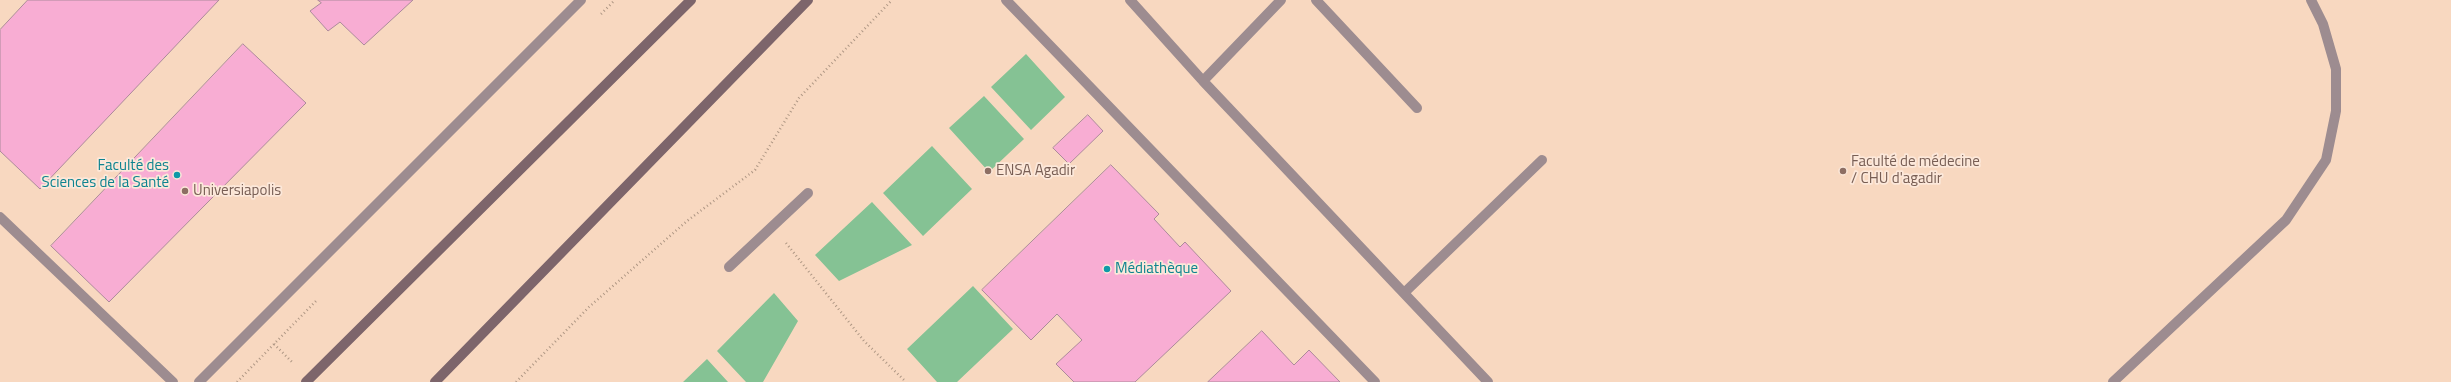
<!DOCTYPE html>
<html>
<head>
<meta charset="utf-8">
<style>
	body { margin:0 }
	canvas { display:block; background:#f8d8c0 }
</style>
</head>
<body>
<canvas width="2451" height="382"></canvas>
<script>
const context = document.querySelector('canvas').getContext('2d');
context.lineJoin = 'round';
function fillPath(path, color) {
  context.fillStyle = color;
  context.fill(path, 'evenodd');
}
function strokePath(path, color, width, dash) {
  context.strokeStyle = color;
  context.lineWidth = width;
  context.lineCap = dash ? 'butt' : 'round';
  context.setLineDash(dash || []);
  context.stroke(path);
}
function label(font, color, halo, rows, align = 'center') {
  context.font = font + ' "Titillium Web",sans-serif';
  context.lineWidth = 3.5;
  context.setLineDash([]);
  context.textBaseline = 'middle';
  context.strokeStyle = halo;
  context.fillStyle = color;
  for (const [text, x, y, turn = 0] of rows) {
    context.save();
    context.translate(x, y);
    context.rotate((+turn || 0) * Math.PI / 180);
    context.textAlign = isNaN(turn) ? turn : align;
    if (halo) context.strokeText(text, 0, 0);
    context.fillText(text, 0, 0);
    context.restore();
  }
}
const green = new Path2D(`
	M1026,54L1065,97L1031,130L991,87Z
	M984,96L1024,139L989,172L949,128Z
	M932,146L972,189L923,236L883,193Z
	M872,202L912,245L839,281L815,255Z
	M973,286L1013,329L957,382H937L907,349Z
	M774,293L798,321L763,382H746L717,351Z
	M707,359L728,382H683Z`);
const building = new Path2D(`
	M28,0H219L40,189L0,151V30Z
	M318,0H413L364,45L340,22L328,31L310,11L321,3Z
	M243,44L306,103L109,302L51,246Z
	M1088,115L1103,131L1069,164L1053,148Z
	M1111,165L1159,214L1154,219L1180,247L1185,242L1231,291L1135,382H1074L1056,364L1082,340L1057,314L1031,340L982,290Z
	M1262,331L1294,365L1309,350L1340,382H1208Z`);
const path = new Path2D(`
	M601,14L615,0
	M786,243L864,341L906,382
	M274,344L293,363
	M237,382L316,301
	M516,382L589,307L687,221L755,170L799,98L892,0`);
const service = new Path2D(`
	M1006,0L1375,382
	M1130,0L1203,81L1488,382
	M1316,0L1417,108
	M1203,81L1281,0
	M0,217L173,382
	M729,267L808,193
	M1404,293L1542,160
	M199,382L581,0
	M2113,382L2286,220L2326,160L2336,111V69L2323,24L2311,0`);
const secondary = new Path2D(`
	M306,382L691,0
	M435,382L808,0`);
const markers = [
	[988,171,4,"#8d6e63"],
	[1843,171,4,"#8d6e63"],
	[177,175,4,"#0f9aa8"],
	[185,191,4,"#8d6e63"],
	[1107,269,4,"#0f9aa8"]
];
const educationNames = [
	["Faculté de médecine",1851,162],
	["/ CHU d'agadir",1851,179],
	["ENSA Agadir",996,171],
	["Universiapolis",193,191]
];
const cultureNames = [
	["Faculté des",169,166],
	["Sciences de la Santé",169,183],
	["Médiathèque",1115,269,"left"]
];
fillPath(green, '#85c294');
fillPath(building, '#f8add3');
strokePath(building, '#ac8a9b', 1);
strokePath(path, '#af9784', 2.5, [1, 3]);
strokePath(service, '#9d8c90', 10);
strokePath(secondary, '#7d656b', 10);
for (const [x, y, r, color] of markers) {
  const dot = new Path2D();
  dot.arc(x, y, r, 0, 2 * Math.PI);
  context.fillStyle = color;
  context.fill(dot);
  strokePath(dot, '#fce8da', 1.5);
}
label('15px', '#785e54', '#fce8da', educationNames, 'left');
label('15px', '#0d838f', '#fce8da', cultureNames, 'right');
</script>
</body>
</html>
